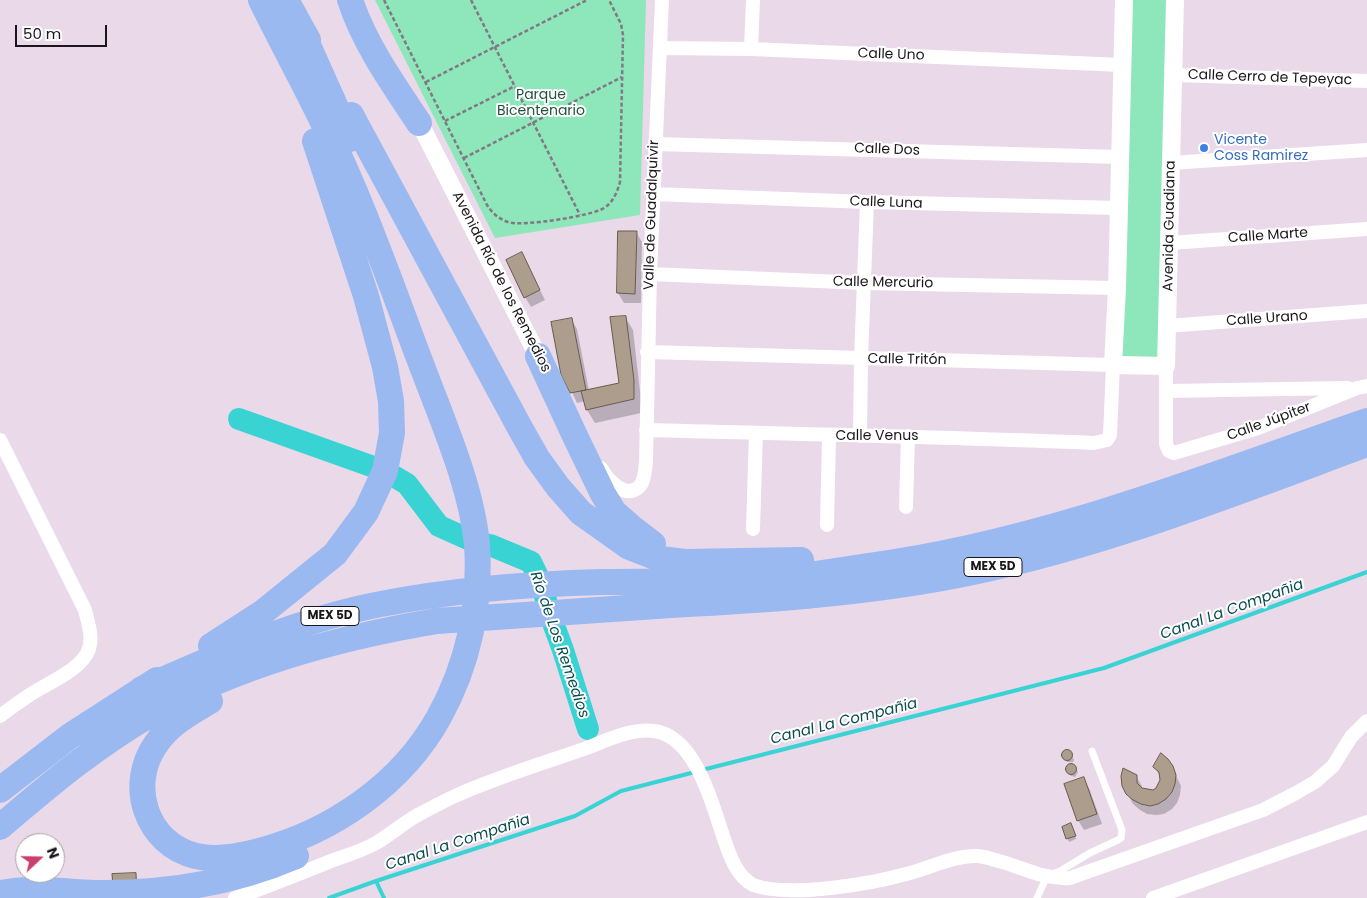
<!DOCTYPE html>
<html>
<head>
<meta charset="utf-8">
<style>
	body { margin:0 }
	#map { position:relative; width:1367px; height:898px; overflow:hidden; background:#e9d9e9; font-family:Poppins,sans-serif }
	canvas { display:block }
	.north { position:absolute; left:15px; top:833px; width:50px; height:50px; box-sizing:border-box; background:#fff; border:1px solid #a4a2a4; border-radius:50%; rotate:69deg; font-size:14px; font-weight:700; line-height:20px; text-align:center; color:#1b161b }
	.north::after { content:''; display:block; margin:auto; width:18px; height:22px; background:#cb3f6f; clip-path:polygon(50% 0,100% 100%,50% 72%,0 100%) }
	.scale { position:absolute; left:15px; top:25px; width:92px; height:22px; box-sizing:border-box; border:2px solid #1b161b; border-top:0; padding-left:6px; font-size:15px; line-height:18px; white-space:nowrap; color:#1b161b; -webkit-text-stroke:4px #fff; paint-order:stroke }
</style>
</head>
<body>
<div id="map">
<canvas width="1367" height="898"></canvas>
<div class="north">N</div>
<div class="scale">50 m</div>
</div>
<script>
const context = document.querySelector('canvas').getContext('2d');
context.lineJoin = 'round';
function fillPath(path, color) {
  context.fillStyle = color;
  context.fill(path, 'evenodd');
}
function strokePath(path, color, width, dash) {
  context.strokeStyle = color;
  context.lineWidth = width;
  context.lineCap = dash ? 'butt' : 'round';
  context.setLineDash(dash || []);
  context.stroke(path);
}
function label(font, color, halo, rows, align = 'center') {
  context.font = font + ' Poppins,sans-serif';
  context.lineWidth = 4;
  context.setLineDash([]);
  context.textBaseline = 'middle';
  context.strokeStyle = halo;
  context.fillStyle = color;
  for (const [text, x, y, turn = 0] of rows) {
    context.save();
    context.translate(x, y);
    context.rotate((+turn || 0) * Math.PI / 180);
    context.textAlign = isNaN(turn) ? turn : align;
    if (halo) context.strokeText(text, 0, 0);
    context.fillText(text, 0, 0);
    context.restore();
  }
}
const green = new Path2D(`
	M375,0H646L640,215L495,238Z
	M1131,0H1170L1159,357L1120,356Z`);
const shadow = new Path2D(`
	M636,232L642,242L641,303H624L618,293Z
	M527,264L545,300L531,307L525,297Z
	M625,317L633,330L641,400V413L595,423L587,410L585,401L577,403L572,392L571,319L577,329L589,391L620,384Z
	M1066,751L1070,752L1074,760L1073,762H1067L1065,758L1063,755Z
	M1073,765L1078,772L1075,777L1071,776L1067,771L1068,767Z
	M1155,767H1172L1181,786L1180,795L1177,803L1172,809L1164,814L1156,815L1147,814L1140,810L1133,804L1127,793L1136,776L1142,786V790L1149,792L1157,789L1162,781Z
	M1083,778L1089,788L1102,824L1084,830L1078,820L1066,784Z
	M1063,827H1072L1076,839L1069,842Z`);
const stream = new Path2D(`
	M702,770L1104,668L1367,572
	M376,881L384,898
	M329,898L376,881L575,816L621,791L695,772`);
const river = new Path2D(`
	M239,419L385,471L407,484L439,526L477,543L490,545L531,562L542,585L549,612L563,650L588,729`);
const building = new Path2D(`
	M618,231H637L635,294L617,293Z
	M522,252L540,290L524,298L506,260Z
	M626,316L634,380V399L586,410L581,391L619,383L610,317Z
	M572,318L586,390L570,393L561,375L551,322Z
	M1061.5 755a5.5 5.5 0 1 1 11 0a5.5 5.5 0 1 1-11 0Z
	M1161,753L1168,759L1173,766L1176,775L1175,784L1172,792L1166,799L1158,804L1150,806L1141,804L1133,800L1126,794L1122,786L1121,776L1123,768L1137,775V783L1142,788L1153,790L1156,788L1160,780L1159,772L1153,767Z
	M1065.5 769a5.5 5.5 0 1 1 11 0a5.5 5.5 0 1 1-11 0Z
	M1084,777L1097,814L1077,821L1064,784Z
	M1071,823L1076,836L1066,839L1062,827Z
	M136,873L137,896L114,898L112,874Z`);
const path = new Path2D(`
	M384,0L487,205C492,213 499,219 508,222C521,227 592,216 604,208C613,202 617,193 620,182L623,35L621,24L609,0
	M471,0L580,215
	M426,82L587,0
	M445,121L515,86
	M464,158L622,77`);
const service = new Path2D(`
	M1037,898L1047,876L1060,871L1090,853L1118,840L1121,838L1122,830L1092,751`);
const minor = new Path2D(`
	M660,48L751,49L1122,65
	M751,49L753,0
	M1174,75L1367,81
	M655,144L1119,157
	M1171,163L1367,150
	M653,194L867,202L1119,208
	M1170,243L1367,229
	M650,274L865,283L1117,288
	M1167,326L1367,311
	M1166,366V444L1169,451L1174,453L1258,428L1357,388L1367,386
	M1166,391L1348,388
	M646,430C796,434 945,437 1094,443L1107,440L1110,435L1113,365L647,352
	M860,436L861,359L867,202
	M0,440L85,610C88,623 93,636 89,649C82,670 47,683 28,696C19,702 9,709 0,716
	M601,468C608,480 626,501 640,486C645,480 645,469 646,462L650,274L662,0
	M906,507L908,436
	M827,525L829,436
	M753,529L756,433
	M235,898C267,887 299,874 331,861C345,856 362,851 376,843C390,835 402,824 416,816C429,809 442,802 455,796C497,777 541,764 584,749C605,741 631,728 654,731C695,736 712,803 723,836C729,853 735,875 753,885C790,898 871,884 910,873C932,867 953,856 976,856C982,856 989,858 995,860C1020,866 1044,880 1070,878L1263,810L1296,793L1315,782L1333,766L1351,737L1367,721
	M1153,898L1367,822`);
const tertiary = new Path2D(`
	M1124,0L1117,288L1113,365L1166,366L1175,0
	M415,114L538,356`);
const motorway = new Path2D(`
	M286,0L308,40
	M350,0C365,45 393,84 419,123
	M299,25L350,139
	M351,115L520,428L537,458L558,487L581,513L629,547L660,559L685,562L801,560
	M538,356L574,434L603,494L614,512L631,527L653,544
	M211,646L262,613L335,554L366,512L385,471L392,433L391,401L385,367L366,296L315,141
	M142,689C220,655 297,620 381,604C453,590 528,584 602,582C655,581 708,582 761,580C796,578 833,571 868,566C1041,543 1203,478 1367,421
	M210,701C190,713 169,724 156,744C127,785 146,844 196,856C216,861 239,856 259,851C332,832 402,784 439,717C468,665 481,605 477,545C472,489 445,427 425,374C400,309 377,242 349,178C323,117 290,59 261,0
	M0,790L70,736L157,680
	M0,827C49,785 100,742 158,710C244,663 341,637 437,621C515,615 593,610 671,605C764,600 856,594 948,577C1092,550 1229,495 1367,444
	M0,893C9,892 18,890 27,890C49,888 72,893 95,893C164,894 233,883 296,856`);
const markers = [
	[1204,148,5,"#3f7fe0"]
];
const shields = [
	[993,567,58],
	[330,616,58]
];
const shieldNames = [
	["MEX 5D",993,567],
	["MEX 5D",330,616]
];
const streetNames = [
	["Calle Uno",891,55,2],
	["Calle Cerro de Tepeyac",1270,78,2],
	["Calle Dos",887,150,2],
	["Calle Luna",886,203,2],
	["Valle de Guadalquivir",652,215,-88],
	["Avenida Guadiana",1170,226,-89],
	["Calle Marte",1268,236,-4],
	["Avenida Río de los Remedios",501,282,63],
	["Calle Mercurio",883,283,1],
	["Calle Urano",1267,319,-4],
	["Calle Tritón",907,360,1],
	["Calle Júpiter",1269,422,-20],
	["Calle Venus",877,436]
];
const parkNames = [
	["Parque",541,95],
	["Bicentenario",541,111]
];
const shopNames = [
	["Vicente",1214,140],
	["Coss Ramirez",1214,156]
];
const waterNames = [
	["Canal La Compañia",1232,610,-20],
	["Río de Los Remedios",559,645,71],
	["Canal La Compañia",844,722,-14],
	["Canal La Compañia",458,843,-18]
];
fillPath(green, '#8de7bb');
fillPath(shadow, '#0003');
strokePath(stream, '#39d3d4', 4);
strokePath(river, '#39d3d4', 22);
fillPath(building, '#ac9d8d');
strokePath(building, '#695b4d', 1);
strokePath(path, '#827782', 2.5, [4, 2.5]);
strokePath(service, '#fff', 7);
strokePath(minor, '#fff', 14);
strokePath(tertiary, '#fff', 18);
strokePath(motorway, '#9ab9f0', 26);
for (const [x, y, r, color] of markers) {
  const dot = new Path2D();
  dot.arc(x, y, r, 0, 2 * Math.PI);
  context.fillStyle = color;
  context.fill(dot);
  strokePath(dot, '#fff', 2);
}
for (const [x, y, w] of shields) {
  const box = new Path2D();
  box.roundRect(x - w / 2, y - 9.5, w, 19, 4);
  context.fillStyle = '#fff';
  context.fill(box);
  strokePath(box, '#1b161b', 1);
}
label('bold 12px', '#1b161b', null, shieldNames);
label('14px', '#1b161b', '#fff', streetNames);
label('14px', '#24513d', '#fff', parkNames);
label('14px', '#366cbe', '#fff', shopNames, 'left');
label('italic 15px', '#0b4d4e', '#fff', waterNames);
</script>
</body>
</html>
